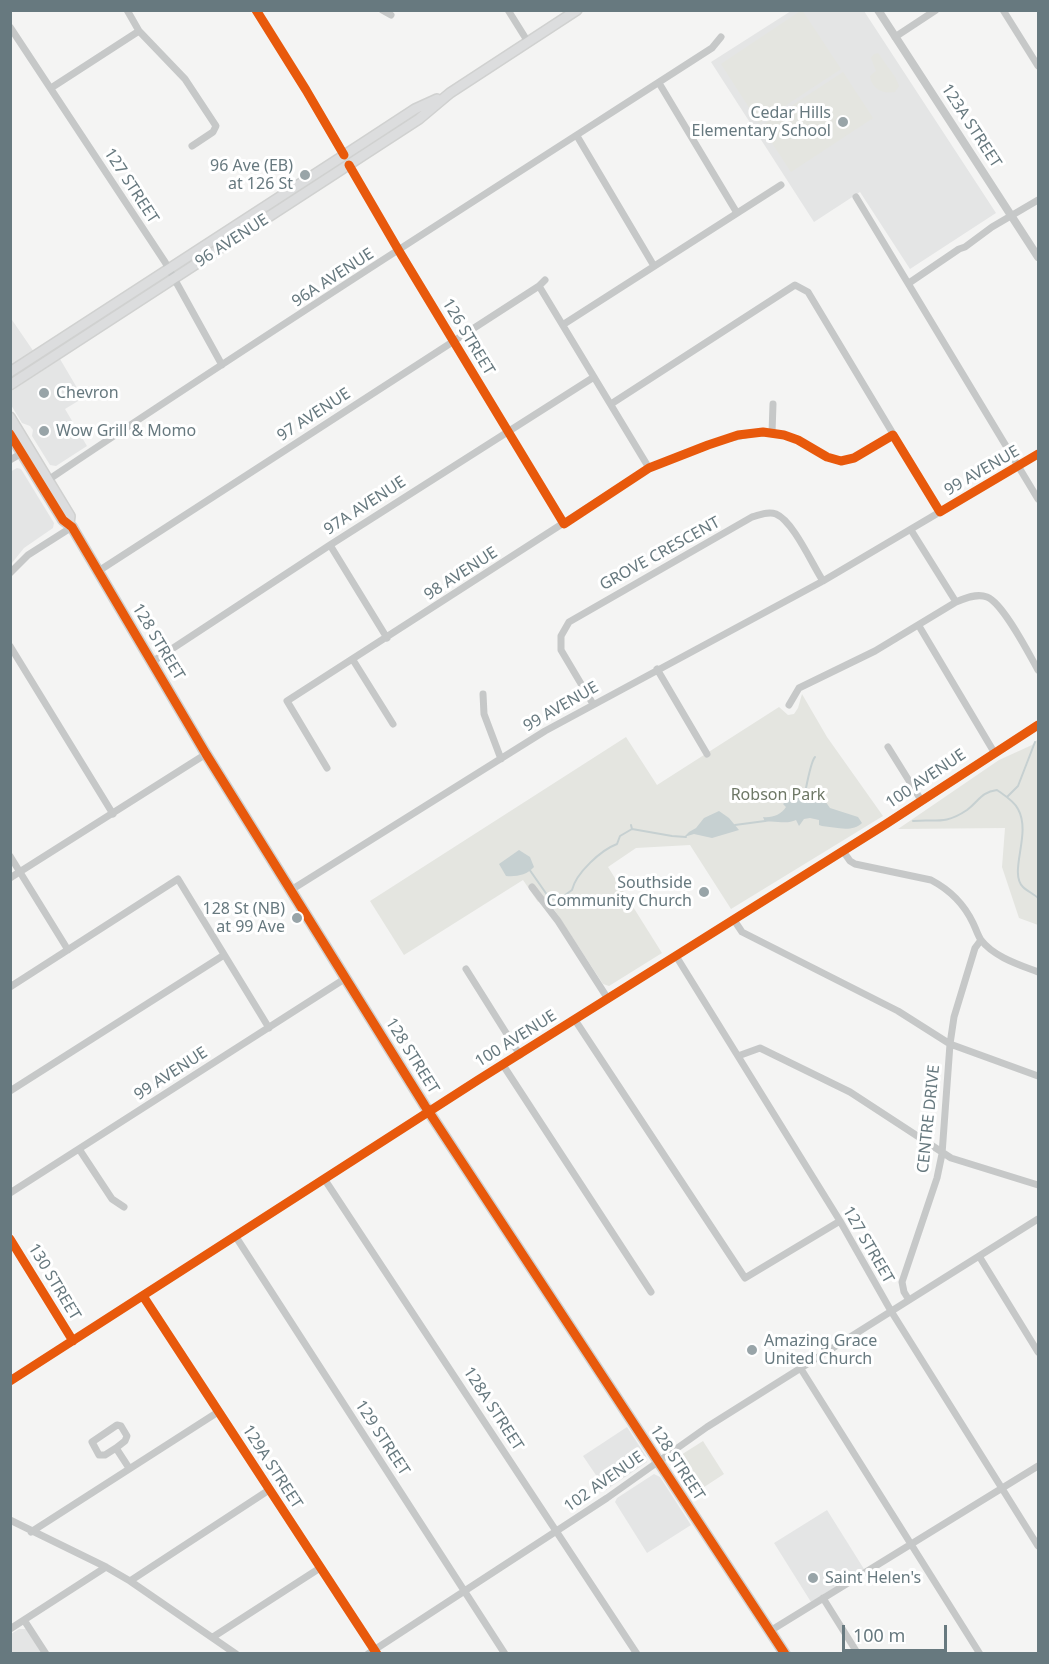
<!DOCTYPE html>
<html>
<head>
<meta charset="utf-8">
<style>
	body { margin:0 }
	#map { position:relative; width:1049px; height:1664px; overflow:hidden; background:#f4f4f3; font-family:"Noto Sans",sans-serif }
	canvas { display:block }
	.frame { position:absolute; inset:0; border:12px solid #67797f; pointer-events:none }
	.scale { position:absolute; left:842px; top:1625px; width:105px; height:27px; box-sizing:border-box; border:3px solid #67797f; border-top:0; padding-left:8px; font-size:18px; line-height:21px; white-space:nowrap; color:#67797f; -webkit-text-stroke:4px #fff; paint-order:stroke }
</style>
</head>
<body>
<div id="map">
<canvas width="1049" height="1664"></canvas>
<div class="frame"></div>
<div class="scale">100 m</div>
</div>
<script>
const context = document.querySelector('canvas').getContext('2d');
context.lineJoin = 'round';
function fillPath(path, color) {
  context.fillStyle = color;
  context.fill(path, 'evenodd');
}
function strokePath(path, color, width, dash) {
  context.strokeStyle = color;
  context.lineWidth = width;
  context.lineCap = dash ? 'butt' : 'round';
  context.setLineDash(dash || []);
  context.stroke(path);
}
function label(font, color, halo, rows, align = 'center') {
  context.font = font + ' "Noto Sans",sans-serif';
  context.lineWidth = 6;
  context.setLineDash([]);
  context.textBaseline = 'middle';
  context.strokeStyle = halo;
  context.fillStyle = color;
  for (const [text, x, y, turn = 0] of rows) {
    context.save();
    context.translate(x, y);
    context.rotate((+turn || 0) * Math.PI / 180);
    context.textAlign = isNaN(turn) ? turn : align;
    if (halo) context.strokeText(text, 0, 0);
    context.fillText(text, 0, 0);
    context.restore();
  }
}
const built = new Path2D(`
	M791,11H864L996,213L910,269L860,192L814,222L711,62Z
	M10,317L34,352L10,367Z
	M60,359L83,398L65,409L87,446L56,466L50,465L32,436L33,430L30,426L22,423L11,405L10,392Z
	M17,468L21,469L54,523L53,528L24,548L12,563L10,472Z
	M627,1427L646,1456L647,1462L606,1490L583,1456Z
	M654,1474L660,1477L691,1525L647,1553L615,1502L617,1498Z
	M827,1510L864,1569L811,1602L774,1543Z
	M19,1629H29L44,1654H11V1634Z`);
const green = new Path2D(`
	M802,10L841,69L759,123L721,64Z
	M878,53L895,77L899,86L895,92C882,94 872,89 870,76L876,71L871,58L874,54Z
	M843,72L873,118L791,172L761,126Z
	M802,694L827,737L883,816L731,909L690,845L636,848L608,867L662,953L609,986L603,984L546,897L538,902L523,880L404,955L370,901L626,737L657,785L779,707L788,715L794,714L798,708Z
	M1038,739V925L1019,918L1002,867L1005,828L898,829L999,760L1032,745Z
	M703,1441L724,1474L695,1493L673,1460Z`);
const water = new Path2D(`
	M806,788L818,791L830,808L858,817L862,823C852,833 835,827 822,826L819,825V820L810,818L804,819L799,826L796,820C786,825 776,820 765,822L763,817C772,818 781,815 786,807L783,804L798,791Z
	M719,811L729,818L739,830L712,838L694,834L684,837L689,832L696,828L704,818Z
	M519,850L530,857L534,867C527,875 516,877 506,876L499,864Z`);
const stream = new Path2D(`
	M806,788C807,783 812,760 815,757
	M1007,797L1018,786L1035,742
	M913,821C935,819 945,825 967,810C979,801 981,792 997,790C1004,795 1014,801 1018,809C1032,834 1008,872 1023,887C1027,891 1034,894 1038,898
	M735,825L765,821
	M632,829L672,836L686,837
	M529,869L550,899L561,898L572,890C576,873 601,850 617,844L620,836L632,829L631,825`);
const minor = new Path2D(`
	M127,10L139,31L185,79L216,126L213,132L192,146
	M382,10L391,15
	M508,10L528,42
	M1003,10L1038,66
	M10,27L165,262L222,365
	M895,37L936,10
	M659,83L737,213
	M51,88L139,31
	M577,136L654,266
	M349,165L399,251L564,524
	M856,197L1038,499
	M909,283L959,249L965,247L992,227L1038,200
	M539,286L649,468
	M564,324L781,185
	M611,404L795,285L808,292L940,512
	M772,433L773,404
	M10,460L22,453
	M48,480C267,333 490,191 712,48L721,37
	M911,530L956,602C965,598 977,593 987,597C1003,603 1029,654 1038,670
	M330,545L387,638
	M97,572L539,286L545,280
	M10,573L28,555L72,527
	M919,626L994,752
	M10,646L113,814
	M353,660L393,724
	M152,662L330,545L594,377
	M657,669L707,754
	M483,694L484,714L501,759
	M593,704L561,650V636L569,622L752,517C760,515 768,511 776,514C793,521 812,564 823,581
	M789,705L799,688L875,651L956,602
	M888,747L921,800
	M327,768L287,701L649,468L722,440L754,433H772L784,435L798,440L827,457L841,461L854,458L893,435
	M843,851L850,861L855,864L931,880C950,890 964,904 973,923C976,929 978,936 981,940C994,957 1020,965 1038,972
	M10,856L68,950
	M10,878L206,754
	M532,887L558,921L608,999
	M291,890L545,731L823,581L1038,454
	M734,920L742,932L898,1011L950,1044L1038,1076
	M676,956L840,1221L891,1311L1038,1546
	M466,969L520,1055
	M10,987L178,879L269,1028
	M575,1020L745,1278L840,1221
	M738,1056L760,1048L850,1092L951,1158L1038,1185
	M503,1065L651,1292
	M10,1091L224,955
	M79,1149L112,1199L124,1207
	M325,1180L637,1654
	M10,1193L346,978
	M236,1237L505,1654
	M10,1239L73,1341
	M979,1256L1038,1352
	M143,1296L375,1651
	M909,1300L904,1292L902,1282L937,1178L942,1154L950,1044L954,1017L975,948L981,940
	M801,1369L980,1654
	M116,1448L105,1455H99L92,1442L117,1425L121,1426L127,1436L125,1441L116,1448L129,1468
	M10,1520L106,1567L130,1581L236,1654
	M31,1532L218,1412
	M130,1581L269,1490
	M823,1598L858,1654
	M24,1620L46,1654
	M10,1629L106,1567
	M770,1631L1038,1466
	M213,1637L320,1568
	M368,1654L607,1498L707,1427L1038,1219`);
const tertiary = new Path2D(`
	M256,10L306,90L344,155
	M878,10L1038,257
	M10,1381L478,1080L886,824L1038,725`);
const secondary = new Path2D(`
	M10,372L363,143L415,109L437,99
	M10,385L419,119L450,93L577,10
	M10,417L70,516L69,524
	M10,434L63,520L72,527L206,754L425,1106L785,1654`);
const cycleway = new Path2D(`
	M256,10L306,90L344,155
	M349,165L399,251L564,524L649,468L708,445L738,435L763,432L784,435L798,440L827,457L841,461L854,458L893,435L940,512L1038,454
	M10,434L63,520L72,527L206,754L425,1106L785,1654
	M10,1239L73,1341
	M143,1296L377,1654
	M10,1381L478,1080L886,824L1038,725`);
const markers = [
	[843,122,6,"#98a4a8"],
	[305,175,6,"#98a4a8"],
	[44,393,6,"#98a4a8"],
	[44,431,6,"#98a4a8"],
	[704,892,6,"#98a4a8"],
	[297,918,6,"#98a4a8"],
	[752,1350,6,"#98a4a8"],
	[813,1578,6,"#98a4a8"]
];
const poiNames = [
	["Cedar Hills",831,113],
	["Elementary School",831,131],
	["96 Ave (EB)",293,166],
	["at 126 St",293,184],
	["Chevron",56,393,"left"],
	["Wow Grill & Momo",56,431,"left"],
	["Southside",692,883],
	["Community Church",692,901],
	["128 St (NB)",285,909],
	["at 99 Ave",285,927],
	["Amazing Grace",764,1341,"left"],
	["United Church",764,1359,"left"],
	["Saint Helen's",825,1578,"left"]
];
const streetNames = [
	["123A STREET",971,126,57],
	["127 STREET",131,186,57],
	["96 AVENUE",232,241,-33],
	["96A AVENUE",333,278,-33],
	["126 STREET",468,337,59],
	["97 AVENUE",314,415,-33],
	["99 AVENUE",982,471,-30],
	["97A AVENUE",365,506,-33],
	["GROVE CRESCENT",660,554,-29],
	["98 AVENUE",461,574,-33],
	["128 STREET",158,642,59],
	["99 AVENUE",561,707,-30],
	["100 AVENUE",926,779,-34],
	["100 AVENUE",516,1039,-32],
	["128 STREET",412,1056,58],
	["99 AVENUE",171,1074,-33],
	["CENTRE DRIVE",929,1119,-84],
	["127 STREET",868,1245,60],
	["130 STREET",54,1282,59],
	["128A STREET",493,1409,57],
	["129 STREET",382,1438,57],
	["128 STREET",677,1463,57],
	["129A STREET",272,1467,57],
	["102 AVENUE",604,1482,-35]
];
const parkNames = [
	["Robson Park",778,795]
];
fillPath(built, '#e4e5e5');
fillPath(green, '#e4e5e0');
fillPath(water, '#c6d0d1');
strokePath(stream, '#c6d0d1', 2);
strokePath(secondary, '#d0d1d0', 12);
strokePath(minor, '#c6c8c8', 7);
strokePath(tertiary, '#c6c8c8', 8);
strokePath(secondary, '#dcddde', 9);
strokePath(cycleway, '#e8590c', 9);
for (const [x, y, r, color] of markers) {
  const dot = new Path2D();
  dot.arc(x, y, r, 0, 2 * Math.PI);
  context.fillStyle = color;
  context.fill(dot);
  strokePath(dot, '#fff', 2);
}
label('16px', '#67797f', '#fff', poiNames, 'right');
label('16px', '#67797f', '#fff', streetNames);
label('16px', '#6d7765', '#fff', parkNames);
</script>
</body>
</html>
